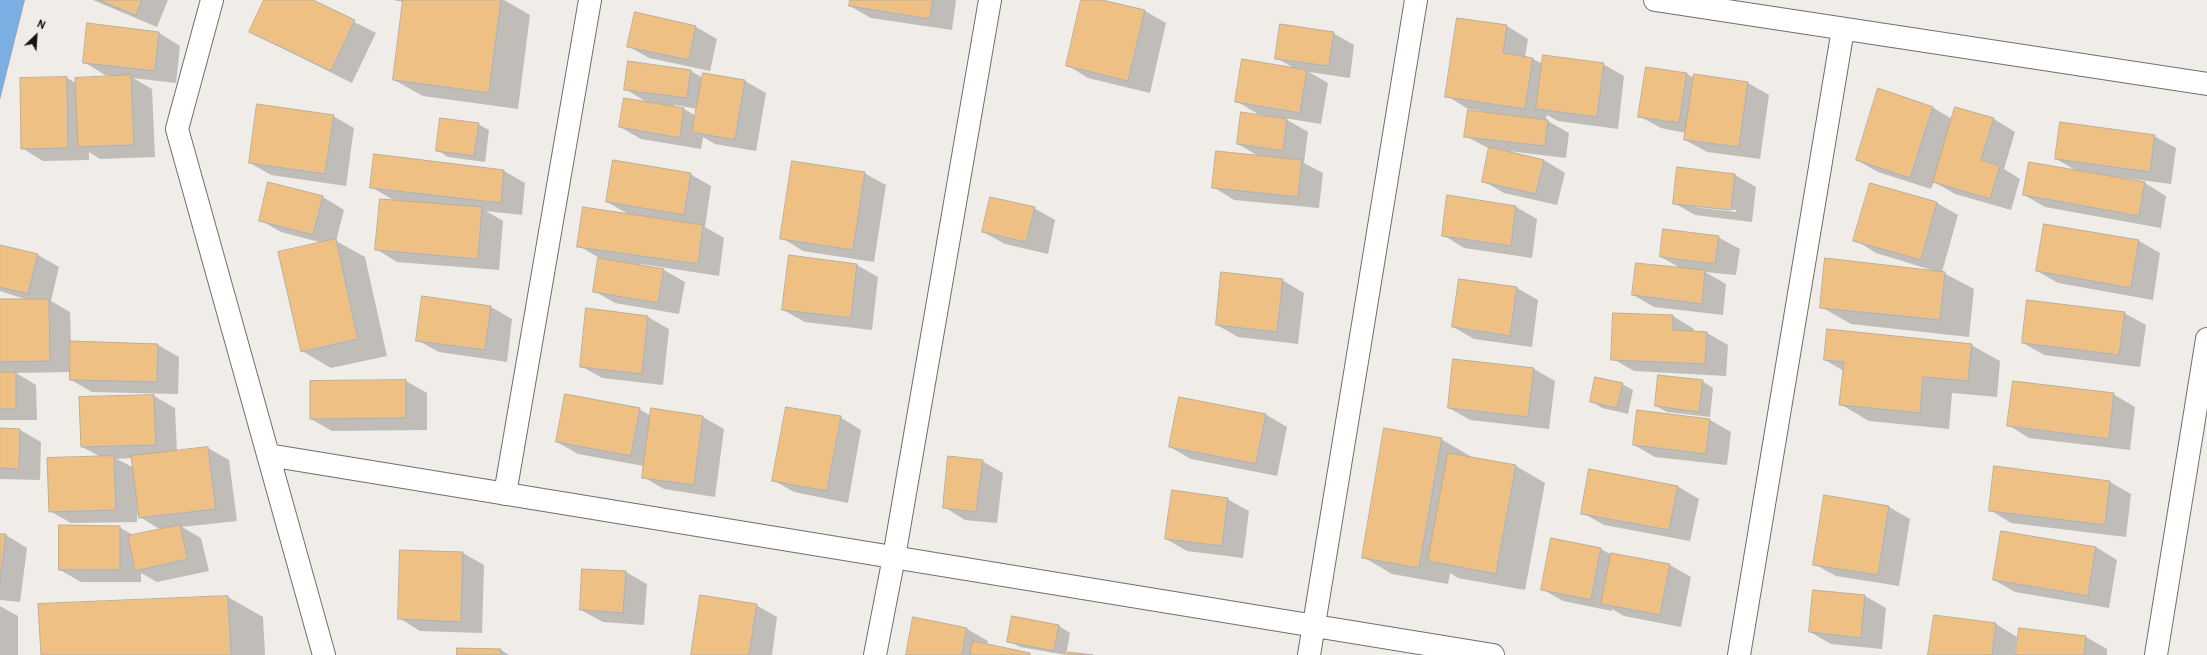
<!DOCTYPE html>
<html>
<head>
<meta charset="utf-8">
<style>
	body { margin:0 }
	#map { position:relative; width:2207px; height:655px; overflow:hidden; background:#f0ede8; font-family:Overpass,sans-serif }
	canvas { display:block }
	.north { position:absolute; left:16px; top:16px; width:40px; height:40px; -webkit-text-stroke:3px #f0ede8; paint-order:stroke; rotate:25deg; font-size:11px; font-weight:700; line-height:16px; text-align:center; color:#141412 }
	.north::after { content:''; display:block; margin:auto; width:14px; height:18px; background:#141412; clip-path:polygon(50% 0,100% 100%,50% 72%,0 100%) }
</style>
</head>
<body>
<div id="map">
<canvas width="2207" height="655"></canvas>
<div class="north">N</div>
</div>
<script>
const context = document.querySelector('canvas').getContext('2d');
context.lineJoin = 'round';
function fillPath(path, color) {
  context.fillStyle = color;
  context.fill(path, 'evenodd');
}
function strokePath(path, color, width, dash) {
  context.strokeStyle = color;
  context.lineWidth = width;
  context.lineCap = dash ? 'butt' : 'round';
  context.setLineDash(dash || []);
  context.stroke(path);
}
const water = new Path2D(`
	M0,0H25L0,100Z`);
const shadow = new Path2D(`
	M93,0H168L157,27Z
	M265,0H310L376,33L352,83L250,32Z
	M393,0H504L530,15L518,109L423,96L394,80L403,2Z
	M851,0H956L952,30L871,18L850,6Z
	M1082,0H1098L1145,11L1166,23L1150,93L1088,78L1067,65Z
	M88,24L159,33L180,46L176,83L133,78L152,89L155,157L100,159L89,152V160L43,161L22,148L21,79L67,78L76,83L116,76L105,75L84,62Z
	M1507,26L1528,39L1525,57L1533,59L1543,64H1603L1624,76L1618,129L1558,121L1547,115L1546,120L1569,133L1566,158L1508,151L1544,160L1565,173L1557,205L1504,193L1483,181L1490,149L1465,136L1482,111L1468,109L1447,96Z
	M696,27L717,39L710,71L649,58L628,46Z
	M1333,33L1354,45L1350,78L1309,72L1328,83L1321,124L1284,118L1308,132L1304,163L1323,173L1319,208L1234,200L1213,187L1260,157L1238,144L1265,115L1258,114L1236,101L1294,68L1276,58Z
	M629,62L691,71L703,78L745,81L766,93L756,151L715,144L703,137L701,149L641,139L620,127L648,103L625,89ZM675,105L698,109L696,116L684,109L674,107Z
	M1687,74L1694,78L1748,83L1769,95L1760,159L1707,152L1685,140L1686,133L1661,128L1639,116Z
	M1932,107L1952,119H1994L2015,132L2004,169L2020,179L2011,210L1955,194L1934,182L1931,189L1878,172L1857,160Z
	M333,116L354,128L346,186L271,175L250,163Z
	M478,124L489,130L485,162L448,157L437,150Z
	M2154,136L2176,148L2171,184L2117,177V178L2145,183L2166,196L2161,228L2045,207L2024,195L2077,171L2056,159Z
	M1678,168L1735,175L1756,187L1752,222L1695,215L1674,203ZM1695,205L1736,210V212L1695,207Z
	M504,171L525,183L522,215L486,211L503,221L499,270L397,262L376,249L395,201L371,187Z
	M864,173L886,185L874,262L803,251L782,238Z
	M690,174L711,186L705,227L724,238L719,276L641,264L640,266L664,270L685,282L679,314L615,303L594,291L599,258L579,246L630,215L607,202Z
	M269,183L323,197L344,210L336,241L365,257L387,356L331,368L302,351L323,243L281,232L260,220Z
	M1871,184L1937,203L1958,215L1942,272L1974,289L1969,337L1851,324L1821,307L1938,272L1876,253L1855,240Z
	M1516,207L1537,219L1532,258L1464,248L1443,235Z
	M1034,208L1055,220L1048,254L1005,244L983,232Z
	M2045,225L2139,241L2160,253L2153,300L2058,283L2037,271Z
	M1718,237L1740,249L1736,275L1705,272L1726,284L1723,315L1654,307L1633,295L1682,269L1661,257Z
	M0,246L38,255L59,267L51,301L70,312L71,342L158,345L179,357L178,394L92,392L71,380V372L16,373L36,385L37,420H0V300L25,299L0,291Z
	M790,257L857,265L878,277L872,330L805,322L783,310Z
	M1282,280L1304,293L1298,344L1238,337L1217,325Z
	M1517,288L1538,300L1532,347L1474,339L1453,327Z
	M423,297L491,307L512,319L507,362L439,352L417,340Z
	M587,310L648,317L669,329L663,385L602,378L581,366Z
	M2124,313L2146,325L2140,367L2044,355L2023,343Z
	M1673,316L1694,329V332L1707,333L1728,345L1726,376L1634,371L1613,359Z
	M1971,345L2000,361L1997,397L1952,393L1949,429L1869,421L1840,404L1844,371L1825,360Z
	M1534,369L1555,381L1549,429L1470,420L1449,408Z
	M406,381L427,393V430L332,431L311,419Z
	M1702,381L1713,388L1710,417L1667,412L1656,406Z
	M1622,384L1633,390L1628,414L1602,408L1591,401Z
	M2113,394L2135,407L2130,450L2029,438L2008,425Z
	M154,396L175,408L177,452L208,448L229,460L237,521L182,527L201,538L209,571L157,582L141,573V582H81L60,570L119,527L135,536L161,530L140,517L138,504L137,522L71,523L50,511L101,457L82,447ZM132,458L134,468L117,459Z
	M639,409L651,416L703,417L724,429L715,497L664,489L643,477L644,466L578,454L557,442Z
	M1265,414L1287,427L1277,476L1191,459L1170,447Z
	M840,417L861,430L848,503L794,492L773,480Z
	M1710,420L1731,432L1727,465L1655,457L1634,445Z
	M0,429L20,430L41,442L40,480L0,479Z
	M1441,439L1470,456V458L1516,466L1545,483L1525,590L1458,578L1450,573L1448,584L1392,574L1363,557Z
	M982,461L1003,473L997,523L965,520L944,507Z
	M1995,467L2110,482L2131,494L2126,537L2011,523L1990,510Z
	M1677,486L1699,499L1690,541L1604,525L1583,513Z
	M1227,499L1249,511L1243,558L1187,551L1166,539Z
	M1889,507L1910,519L1899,586L1836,576L1814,564Z
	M2002,532L2096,547L2117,560L2109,608L2015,592L1994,580Z
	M0,535H6L27,548L20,602L0,600Z
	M1552,539L1601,549L1612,555L1670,565L1691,577L1681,627L1624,616L1612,609V611L1563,601L1542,589Z
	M401,551L463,553L484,565L482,633L420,631L399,618Z
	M626,572L647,584L644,625L603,622L581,610Z
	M1865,596L1886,608L1882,649L1831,644L1810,632Z
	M228,597L263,617L265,655H42L39,605Z
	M756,605L777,617L772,655H692Z
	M0,606L18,616V655H0Z
	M1935,616L1996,624L2017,637L2015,655H1929Z
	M1013,617L1059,626L1070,633L1066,655L1020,647L1009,641Z
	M967,629L988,641L987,645L1032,655H907Z
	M2020,629L2086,637L2107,649V655H2017Z
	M458,649L501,650L509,655H458Z`);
const building = new Path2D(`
	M99,0H142L136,15Z
	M264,0H313L355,20L331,71L249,32Z
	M403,0H501L489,93L393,80Z
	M850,0H933L930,19L849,6Z
	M1081,0H1102L1145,10L1128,81L1066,66Z
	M635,12L696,26L689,60L627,47Z
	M1457,18L1507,25L1503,53L1533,58L1525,109L1445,97Z
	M87,23L159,32L155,71L83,63Z
	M1280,24L1334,32L1329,66L1275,59Z
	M1543,55L1604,63L1597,117L1536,109Z
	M1242,59L1307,70L1300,113L1235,102Z
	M628,61L691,70L687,98L624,90Z
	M1646,67L1687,73L1679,123L1638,117Z
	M703,73L745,80L735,140L692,132Z
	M1694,74L1748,82L1739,147L1684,140Z
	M131,75L134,145L78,147L75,78Z
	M67,77L68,148L21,149L20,78Z
	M1878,88L1933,107L1910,178L1856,160Z
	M624,98L684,108L680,138L619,127Z
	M257,104L334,115L325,174L249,163Z
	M1955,107L1994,118L1981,160L2000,166L1990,199L1933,182Z
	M1468,110L1548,120L1545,146L1464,137Z
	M1241,112L1287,119L1283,151L1237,144Z
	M440,118L479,123L474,156L436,151Z
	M2060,122L2155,135L2150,172L2055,159Z
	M1489,147L1544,160L1536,194L1482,182Z
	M1216,151L1302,160L1298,197L1212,188Z
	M374,154L504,170L501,203L370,188Z
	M613,160L691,173L684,215L606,202Z
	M792,161L865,172L853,250L780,239Z
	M2029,162L2145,182L2139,216L2023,195Z
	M1677,167L1735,174L1731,210L1673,204Z
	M268,182L323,196L313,235L259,221Z
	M1870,183L1937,202L1921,260L1853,241Z
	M1447,195L1516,206L1511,246L1442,236Z
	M990,197L1035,207L1026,242L982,232Z
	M380,199L482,207L478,259L375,250Z
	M583,207L703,225L698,264L577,247Z
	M2044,224L2139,240L2131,288L2036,271Z
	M1663,229L1719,236L1715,264L1660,257Z
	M336,239L358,339L301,352L278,252Z
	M0,245L38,254L28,294L0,287Z
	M789,255L857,264L851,318L782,310Z
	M598,258L664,269L658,303L593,292Z
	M1825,258L1945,272L1940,320L1820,308Z
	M1636,263L1705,270L1702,304L1632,295Z
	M1221,272L1283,279L1277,332L1216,325Z
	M1459,279L1517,287L1510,336L1452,327Z
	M422,296L491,306L485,350L416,341Z
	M0,299H49L50,361L0,362Z
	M2027,300L2125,312L2119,355L2022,343Z
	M586,308L648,316L642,374L580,367Z
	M1613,313L1673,315V330L1707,332L1705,364L1611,360Z
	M1827,329L1972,344L1968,381L1923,377L1920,413L1839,405L1844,362L1824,360Z
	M70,341L158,344L157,382L70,380Z
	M1453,359L1534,368L1528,417L1448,408Z
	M0,372H16V409H0Z
	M1658,375L1703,380L1699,412L1655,406Z
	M1595,377L1623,383L1617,408L1590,402Z
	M406,380V418L310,419V381Z
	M2013,381L2114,393L2109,439L2007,426Z
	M565,394L640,408L631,456L556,442Z
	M154,395L156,445L81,447L79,397Z
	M1179,397L1266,414L1256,464L1169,447Z
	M786,407L841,416L827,491L772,481Z
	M651,408L703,416L694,485L642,478Z
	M1637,410L1710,419L1706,454L1633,445Z
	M0,428L20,429L19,469L0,468Z
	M1384,428L1442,438L1419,568L1362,558Z
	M208,447L216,509L139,518L131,456Z
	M1448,453L1516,465L1496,574L1428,561Z
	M114,456L116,510L49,512L47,458Z
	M948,456L983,460L976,512L943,508Z
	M1994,466L2110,481L2105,525L1989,511Z
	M1589,469L1678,486L1669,530L1581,514Z
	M1172,490L1228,498L1222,546L1165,539Z
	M1824,495L1889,506L1878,575L1813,565Z
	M59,525L120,526V570H59Z
	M180,525L188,559L135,571L128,536Z
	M2001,531L2096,547L2088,596L1993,580Z
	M0,534H6L0,582Z
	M1551,538L1601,548L1591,600L1541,590Z
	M400,550L463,552L461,622L398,619Z
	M1611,553L1670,564L1660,615L1601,604Z
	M582,569L626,571L623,613L580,610Z
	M1813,590L1865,595L1861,638L1809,632Z
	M700,595L757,604L749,655H691Z
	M228,596L231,655H41L38,604Z
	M1934,615L1996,623L1992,655H1928Z
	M1012,616L1059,625L1054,651L1007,642Z
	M913,617L967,628L962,655H906Z
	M2019,628L2086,636L2084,655H2016Z
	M973,641L1030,653V655H970Z
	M457,648L501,649V655H457Z
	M1068,652L1093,655H1067Z`);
const minor = new Path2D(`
	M212,0L177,129L324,655
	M1655,0L2207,84
	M268,455L1493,655
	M505,494L590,0
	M875,655L894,557L990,0
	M1309,655L1416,0
	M1739,655L1843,29
	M2156,655L2207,339`);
fillPath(water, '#7baee2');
fillPath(shadow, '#0003');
fillPath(building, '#eec083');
strokePath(building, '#b2afaa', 1);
strokePath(minor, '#726f6b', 24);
strokePath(minor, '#fff', 22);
</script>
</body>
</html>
